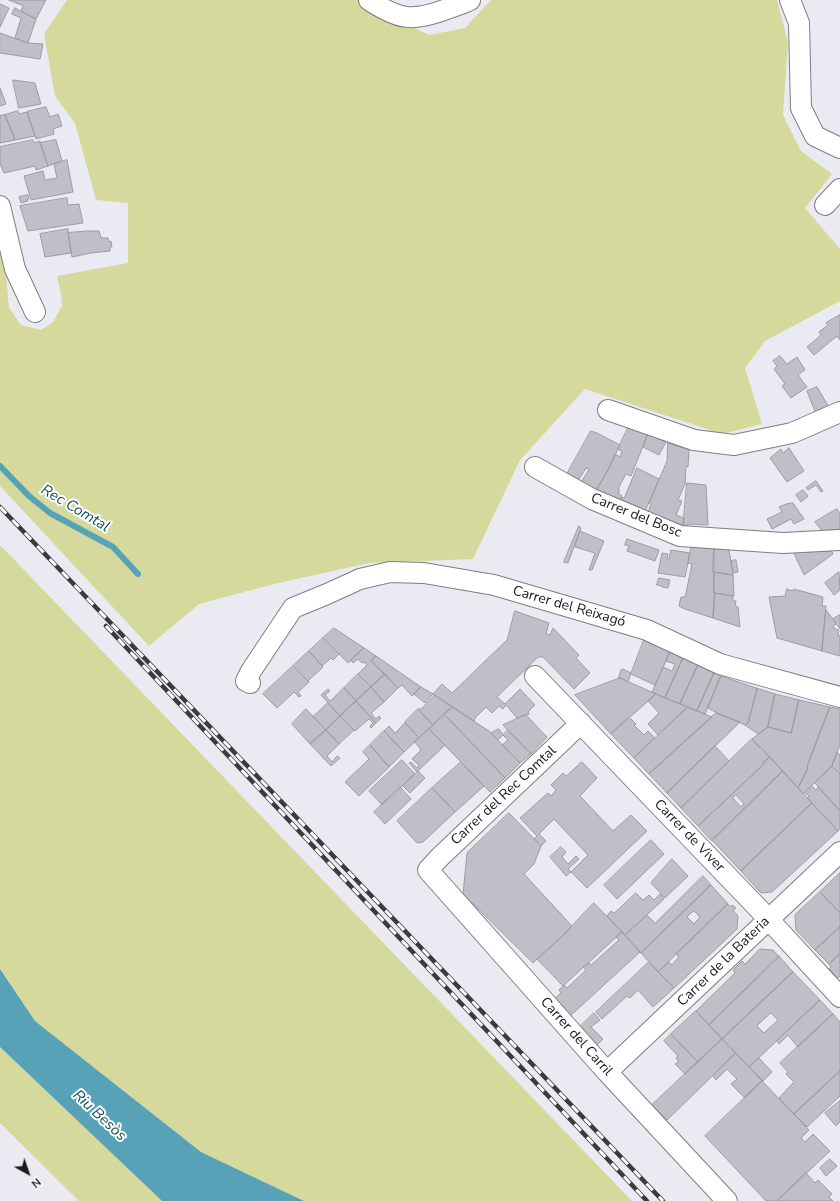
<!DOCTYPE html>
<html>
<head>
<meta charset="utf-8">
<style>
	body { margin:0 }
	#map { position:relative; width:840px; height:1201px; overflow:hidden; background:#eaeaf3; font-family:"Nunito Sans",sans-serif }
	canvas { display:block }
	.north { position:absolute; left:8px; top:1153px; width:40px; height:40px; -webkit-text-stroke:3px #fff; paint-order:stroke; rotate:140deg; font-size:11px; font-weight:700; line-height:16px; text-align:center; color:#18191b }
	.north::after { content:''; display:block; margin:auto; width:14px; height:18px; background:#18191b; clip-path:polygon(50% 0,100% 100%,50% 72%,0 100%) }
</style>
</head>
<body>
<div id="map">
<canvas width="840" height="1201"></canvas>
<div class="north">N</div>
</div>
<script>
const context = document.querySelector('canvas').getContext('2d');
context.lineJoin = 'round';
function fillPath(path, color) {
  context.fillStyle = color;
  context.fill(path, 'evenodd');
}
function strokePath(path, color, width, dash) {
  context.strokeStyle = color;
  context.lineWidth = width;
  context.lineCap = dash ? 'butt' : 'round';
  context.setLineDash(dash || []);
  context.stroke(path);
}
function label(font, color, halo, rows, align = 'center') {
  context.font = font + ' "Nunito Sans",sans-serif';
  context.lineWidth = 4;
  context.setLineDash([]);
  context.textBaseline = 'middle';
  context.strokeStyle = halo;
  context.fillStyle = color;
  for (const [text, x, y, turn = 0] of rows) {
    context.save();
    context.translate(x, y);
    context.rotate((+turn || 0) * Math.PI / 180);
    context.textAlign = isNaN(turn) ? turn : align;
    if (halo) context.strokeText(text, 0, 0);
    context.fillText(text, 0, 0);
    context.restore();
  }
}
const green = new Path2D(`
	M67,0H358L429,35L465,28L491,0H777L788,42L783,115L801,151L832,174L805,208L840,249V301L765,341L745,368L762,424L722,434L585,389L520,460L473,559L369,563L274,584L199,604L149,646L0,486V241L4,253L9,308L21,325L41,330L53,322L62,306L61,294L57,276L128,263V203L96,200L75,123L55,96L44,34Z
	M0,545L632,1201H304L201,1152L35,1021L0,969Z
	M0,1047L162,1201H79L0,1123Z`);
const water = new Path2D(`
	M0,969L35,1021L201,1152L304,1201H162L0,1047Z`);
const stream = new Path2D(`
	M0,466L29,496L50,513L113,547L138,574`);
const building = new Path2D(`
	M9,0H46L36,19L21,11L23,6Z
	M0,4L9,8L0,27Z
	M15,8L36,19L28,43L15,38L21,18L12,14Z
	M0,33L28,43L43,44L40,59L0,53Z
	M13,80L35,83L41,104L19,108Z
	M0,88L6,104L0,106Z
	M46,107L50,117L58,114L62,126L53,129L54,134L36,139L27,112Z
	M18,111L19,114L27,112L35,136L15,140L5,115Z
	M5,115L15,140L0,143V116Z
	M33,140L34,143L40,141L48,166L36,170L35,166L4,173L0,164V147Z
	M56,140L62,161L48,166L40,143Z
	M67,160L73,192L31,200L24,176L43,171L45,180L57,178L54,164Z
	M28,195L29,199H27L28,201L21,203L19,197Z
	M67,198L68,205L79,204L83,223L28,231L20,206Z
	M68,229L71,253L45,257L40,234Z
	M87,231H99L101,238H108L109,242L111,241L112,247H110V251L91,253L72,257L68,233Z
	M840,315V340L837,336L814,355L807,347L821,335L819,332L828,325L826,323Z
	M780,356L787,364L797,357L805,370L798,375L807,387L791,398L782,386L785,384L774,369L777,366L773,361Z
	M817,387L830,409L816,414L807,391Z
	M629,426L648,434L631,476L626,474L618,489L620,490L618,493L622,496L618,503L596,491L609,468L615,454L620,457L622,452L618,449Z
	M591,431L597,433L620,445L609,468L596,491L581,483L589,469L586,468L578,481L567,474Z
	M648,434L666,442L659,455L643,447Z
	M668,443L689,450L688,467L686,466L685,484L678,500L682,501L676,515L684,518L683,529L647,515L651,504L649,503L667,461Z
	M789,448L804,471L787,482L770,458L781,449L783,453Z
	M637,468L659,479L644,514L618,503L622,497L624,498Z
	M816,481L823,491L821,492L816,485L808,490L806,488Z
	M687,483L706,485L708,525L688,524L687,530L683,529Z
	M803,490L808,496L801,502L796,495Z
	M793,503L804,519L794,524L791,519L772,529L767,519L782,512L779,507L786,504Z
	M837,509L840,513V529L824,533L815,522Z
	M579,526L581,528L568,563L564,562Z
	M580,531L604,541L592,570H589L595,553L575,547Z
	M627,539L659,550L655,561L627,551L629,546L625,545Z
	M692,545L714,548V593H715L713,618L685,609L679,606L681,597H685L686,593L692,564L688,563Z
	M714,548L729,550L733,575L713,572Z
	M671,550L690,553L685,577L658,573L662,553L668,554L667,559H669Z
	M831,550L833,554L804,575L793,551Z
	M736,560L738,572L733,573L731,561Z
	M714,572L733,575L734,596L714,593Z
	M839,572L840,590L834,595L825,583Z
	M659,578L670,580L668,588L662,587V586L657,585Z
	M787,589L793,591L794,589L823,597L822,606H826L822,651L777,638L769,597L785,596Z
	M715,593L733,596V601H736L735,606L738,607L740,627L713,618Z
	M826,610L836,623L833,628L839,630L838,635L840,636V656L822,651Z
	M515,611L549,623L546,634L550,635L553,628L579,655L576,658L590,673L574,689L543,657H538L497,697L505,704L520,689L535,705L528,712L529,714L517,718L506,705L503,709L499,706L492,713L486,707L475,718L474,721L433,694L442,684L452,693L507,640Z
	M840,615V629L833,619Z
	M334,628L364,648L348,663L323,638Z
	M323,638L339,654L333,660L331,658L322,666L309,651Z
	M644,640L670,652L655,685L631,674Z
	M364,648L376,656L371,661L385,674L371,687L358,674L367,665L364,662L362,663L358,659L353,663L351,660Z
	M309,651L323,667L308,681L293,666Z
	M670,652L683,658L665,698L652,692L663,667L672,671L675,664L666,661Z
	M376,656L421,687L412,696L402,685L398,688L371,661Z
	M683,658L698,665L680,704L665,698Z
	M698,665L714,673L697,711L680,704Z
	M293,666L309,682L298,692L301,696L299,697L294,692L277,708L263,694Z
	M623,669L631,673L628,682L620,678L618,679L621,670Z
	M714,673L721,676L705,714L697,711Z
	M358,674L371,687L356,701L344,688Z
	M385,674L398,688L384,702L371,687Z
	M721,676L756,688L757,689L748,723L745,725L709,709L708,707Z
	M620,678L656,694L611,734L575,695Z
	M371,687L384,702L371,713L376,719L379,716L381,718L376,723L356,701Z
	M421,687L433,694L425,703L414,694Z
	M344,688L356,701L340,716L321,695L328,689L330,691L325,695L330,701Z
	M756,688L775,694L768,727L758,734L745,725L748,723L757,689Z
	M656,694L688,707L658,735L648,724L659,713L648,701Z
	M775,694L799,700L791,733L768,727Z
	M435,695L452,707L433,725L418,709H421Z
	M799,700L830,707L807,767L808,768L798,788L761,748L758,746L752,739L768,727L791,733Z
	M356,701L376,723L371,728L370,726L373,723L369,719L355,731L340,716Z
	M328,703L340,716L326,730L313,717Z
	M452,707L489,731L520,763L505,778L444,714Z
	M688,707L712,717L649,774L634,758Z
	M830,707L840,709V745L832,766L803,794L798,788L808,768L807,767Z
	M306,709L326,730L310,744L292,724Z
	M418,709L433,725L419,738L405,722Z
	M716,713L740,722L667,793L649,774Z
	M444,714L505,778L490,792L429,729Z
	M526,715L547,737L531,754L503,725Z
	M340,716L354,730L339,744L326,730Z
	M629,717L636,724L634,725L644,735L648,731L655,738L634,758L611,734Z
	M405,723L419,738L404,752L384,731L389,726L395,733Z
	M429,729L445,745L417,772L409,763L411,762L417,768L419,765L412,759L421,750L415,742Z
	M499,729L503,735L498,740L491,733Z
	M326,730L339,744L327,756L332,762L337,756L340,758L331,766L310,744Z
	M508,730L531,754L520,763L502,745L508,740L503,735Z
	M384,731L404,752L389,767L370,745Z
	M752,739L770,757L763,763L764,764L698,826L681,808Z
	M370,745L389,767L359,796L345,782L369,759L363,752Z
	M715,746L729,761L681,808L667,793Z
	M837,752L840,755V774L832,766Z
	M770,757L783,771L712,841L698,826L764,764L763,763ZM736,795L744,804L741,807L733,798Z
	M402,760L415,774L382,805L369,791Z
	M461,762L484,786L455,812L432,788Z
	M582,762L597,778L580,796L613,831L631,815L647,831L587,888L571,872L588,855L554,819L539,834L546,841L541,846L534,839L537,836L520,818L548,793L551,796L556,790L551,785L563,773L566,776Z
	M832,766L840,774V811L815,783Z
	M418,771L425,778L410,793L403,786Z
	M783,771L812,803L741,871L712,840Z
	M812,786L816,790L818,787L840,811V829L838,831L807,798L809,796L805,793Z
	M400,787L411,799L385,824L374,812Z
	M432,788L455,812L423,842L417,843L397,821Z
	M812,803L838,831L772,892L761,893L741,871Z
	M509,813L541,846L534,864L524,874L572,926L570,928V929L533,963L463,894L467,853Z
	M651,840L664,854L617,899L604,885Z
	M561,847L566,852L562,857L568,864L576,856L579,859L568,869L571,872L566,876L550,857Z
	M672,859L688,876L665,898L651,883Z
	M840,873V913L820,892Z
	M703,876L711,885L641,953L640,952L625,935L647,915L655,923Z
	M711,885L728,904L658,972L641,953ZM694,911L700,917L694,924L687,917Z
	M820,892L840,913V927L815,950L796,930L795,915Z
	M636,893L643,900L649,895L654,900L660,894L664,899L625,935L607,916L611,911L614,913Z
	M594,903L622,932L563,986L537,959L570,929V928Z
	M728,904L730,907L732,905L736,908L733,910L738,916L737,929L674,988L658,972L669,962L672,965L679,957L676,954Z
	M840,927V954L829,964L815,950Z
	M622,932L640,952L569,1017L552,1001L561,993L559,990L564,985L567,988L586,970L583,967L589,963L591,965L619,940L616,937Z
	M760,949L773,950L779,957L709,1025L696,1011L735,973L733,970L742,961L745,964Z
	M840,954V976L838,978L829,969L831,967L829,964Z
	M779,956L793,972L722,1039L709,1025Z
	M649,962L674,988L653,1007L638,990L630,998L627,996L602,1019L596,1012Z
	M793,972L820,1000L749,1067L722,1039ZM771,1013L778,1020L764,1033L757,1026Z
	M820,1000L833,1014L798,1047L788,1035L779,1044L777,1041Z
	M696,1011L722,1039L698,1062L671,1034Z
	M594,1013L600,1020L591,1027L603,1039L596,1046L579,1028Z
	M833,1014L840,1022V1071L794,1114L779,1098L794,1082L786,1074L788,1072L780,1063Z
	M671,1034L698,1062L685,1074L675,1064L679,1061L676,1058L678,1056L664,1041Z
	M722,1039L736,1053L667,1120L652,1105Z
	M736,1053L762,1081L745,1098L731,1084L737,1079L727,1069L716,1080L713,1076Z
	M759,1058L772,1072L763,1081L749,1067Z
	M840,1071V1096L807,1127L794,1114Z
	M762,1081L809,1130L801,1138L805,1142L813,1134L830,1151L777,1201H766L705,1136Z
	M840,1101V1122L836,1126L825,1113Z
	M830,1159L837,1166L826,1176L820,1168Z
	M806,1173L815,1183L818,1180L832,1194L829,1197L833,1201H777Z`);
const street = new Path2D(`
	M369,0C399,20 413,22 447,9C454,6 463,4 470,0
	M790,0L799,23L801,108L815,136L840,148
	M825,205L840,189
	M0,206L15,269L35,312
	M608,410L694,440L734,445L792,433L840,412
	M535,467L592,499L680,536L783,543L840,540
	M535,676L759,909L840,997
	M250,683L246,681L251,671L293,608L327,594L360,579L390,572L424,573L494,585L647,630L720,664L840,697
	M581,723L440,857L428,870L607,1072L727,1201
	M607,1072L840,852`);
const rail = new Path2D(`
	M0,507L663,1201
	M106,626L647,1201`);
const streetNames = [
	["Carrer del Bosc",636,516,22],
	["Carrer del Reixagó",569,607,16],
	["Carrer del Rec Comtal",504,796,-43],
	["Carrer de Viver",689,836,46],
	["Carrer de la Bateria",724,962,-44],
	["Carrer del Carril",576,1037,48]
];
const waterNames = [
	["Rec Comtal",75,509,31],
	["Riu Besòs",99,1116,43]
];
fillPath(green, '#d6d99c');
fillPath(water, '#57a2b7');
strokePath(stream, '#57a2b7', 6);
fillPath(building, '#bfbfc7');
strokePath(building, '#9b9ca4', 1);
strokePath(street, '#7d7e85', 22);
strokePath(street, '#fff', 20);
strokePath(rail, '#3a3b3e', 4.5);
strokePath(rail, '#fff', 3, [9]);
label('14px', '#18191b', '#fff', streetNames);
label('italic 15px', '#0d4f5f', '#fff', waterNames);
</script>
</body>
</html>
